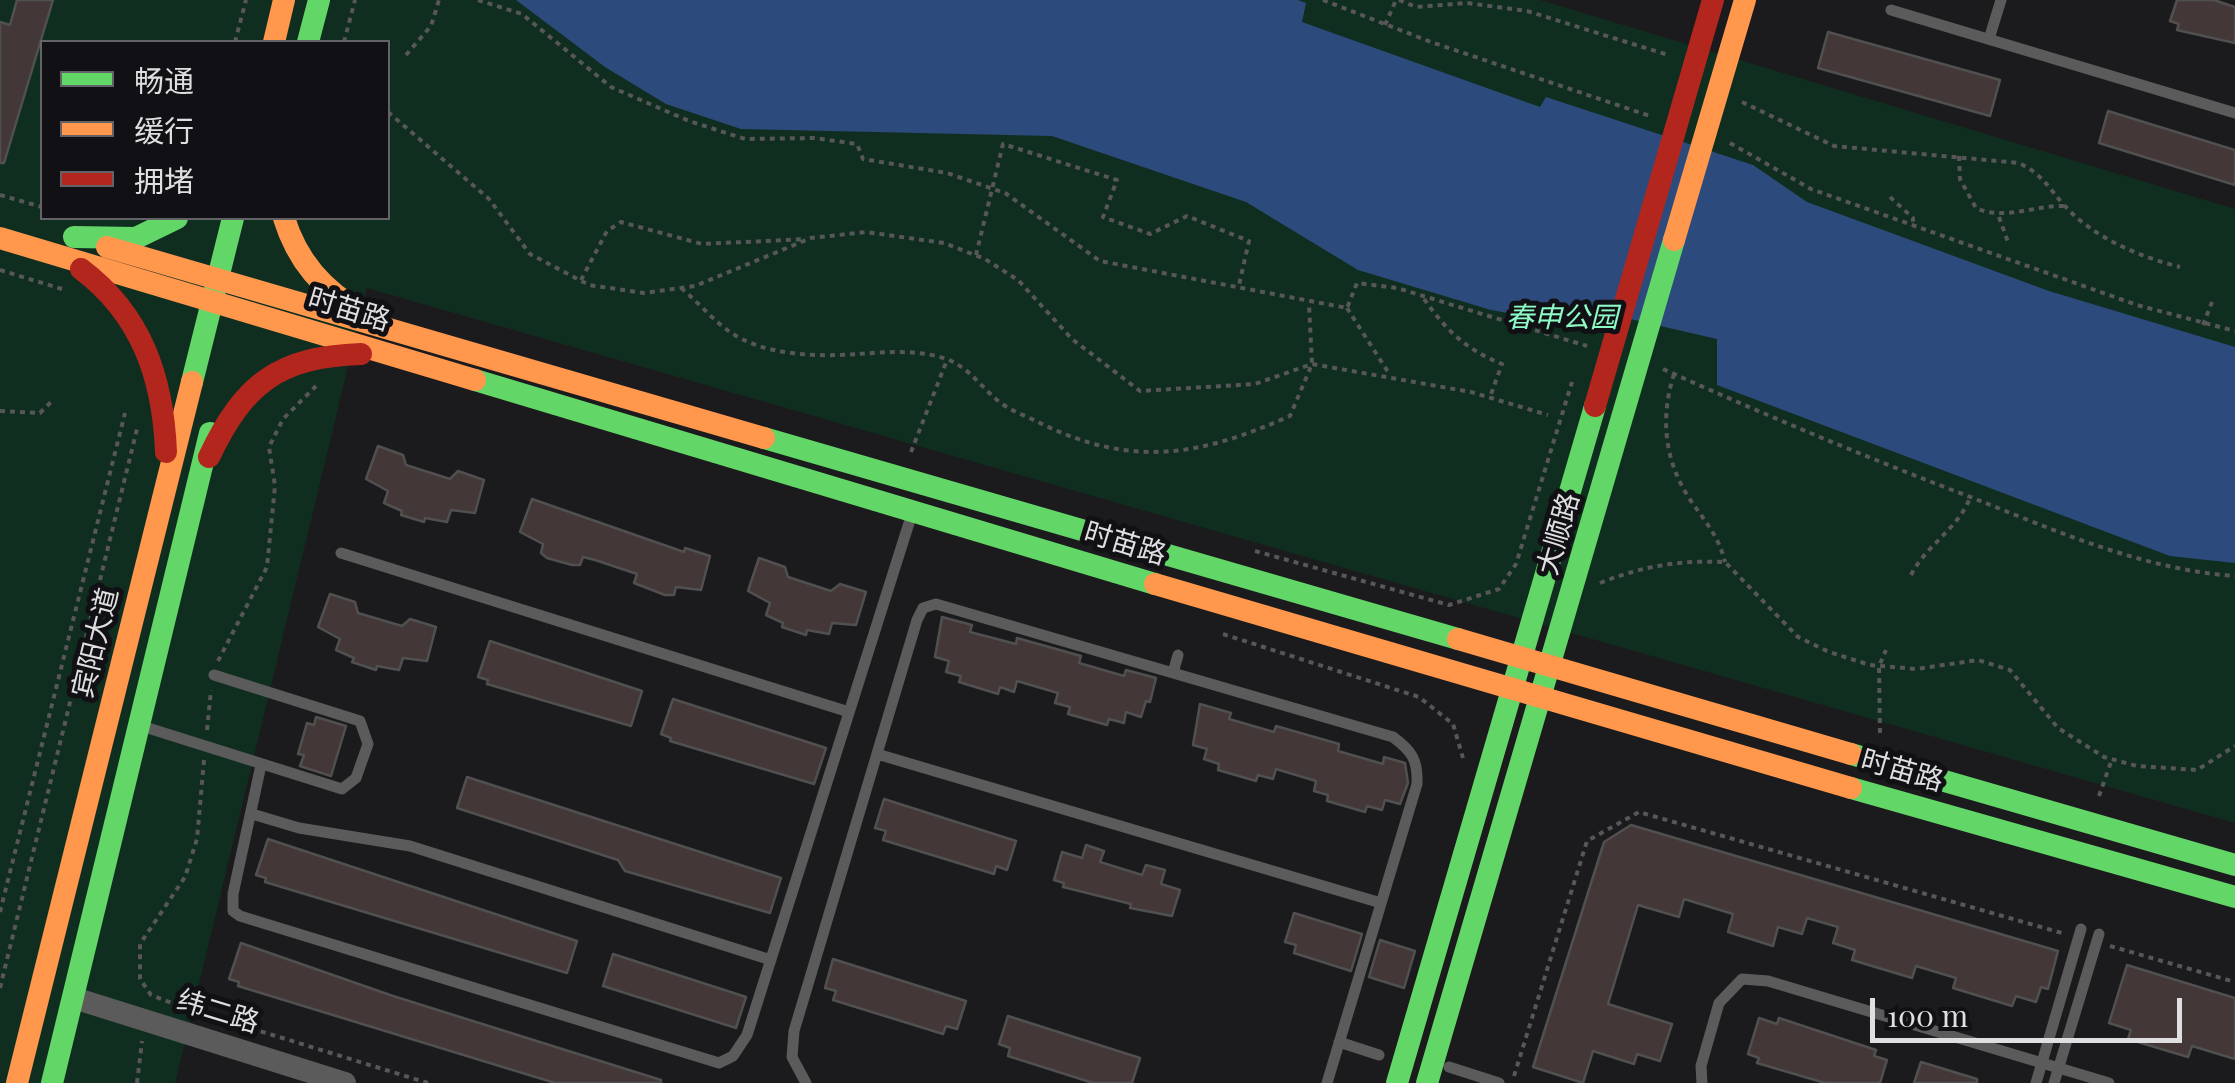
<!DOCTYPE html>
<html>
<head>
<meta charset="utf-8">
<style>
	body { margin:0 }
	#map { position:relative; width:2235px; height:1083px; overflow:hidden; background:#1b1b1d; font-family:"Playfair Display","Noto Sans SC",serif }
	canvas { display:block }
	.legend { position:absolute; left:40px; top:40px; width:350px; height:180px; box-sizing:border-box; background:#111115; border:2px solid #636367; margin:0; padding:12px 18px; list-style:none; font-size:30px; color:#dfdfe2 }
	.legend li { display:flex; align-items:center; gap:20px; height:50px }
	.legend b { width:50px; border:2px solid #636367 }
	.scale { position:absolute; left:1870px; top:998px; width:312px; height:45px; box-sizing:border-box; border:5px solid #dfdfe2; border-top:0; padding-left:12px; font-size:30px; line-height:35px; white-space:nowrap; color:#dfdfe2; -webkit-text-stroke:8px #111115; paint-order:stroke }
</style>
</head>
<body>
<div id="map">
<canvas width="2235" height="1083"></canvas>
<ul class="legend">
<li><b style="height:12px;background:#63d668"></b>畅通</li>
<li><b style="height:12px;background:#ff974d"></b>缓行</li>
<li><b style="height:12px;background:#b3261e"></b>拥堵</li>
</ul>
<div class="scale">100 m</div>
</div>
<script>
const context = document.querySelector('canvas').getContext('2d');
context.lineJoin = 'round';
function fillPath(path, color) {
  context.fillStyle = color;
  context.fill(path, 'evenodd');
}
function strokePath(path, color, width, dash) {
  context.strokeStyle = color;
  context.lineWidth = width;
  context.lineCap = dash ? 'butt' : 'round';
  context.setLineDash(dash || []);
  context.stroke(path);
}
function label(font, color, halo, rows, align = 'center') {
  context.font = font + ' "Playfair Display","Noto Sans SC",serif';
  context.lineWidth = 10;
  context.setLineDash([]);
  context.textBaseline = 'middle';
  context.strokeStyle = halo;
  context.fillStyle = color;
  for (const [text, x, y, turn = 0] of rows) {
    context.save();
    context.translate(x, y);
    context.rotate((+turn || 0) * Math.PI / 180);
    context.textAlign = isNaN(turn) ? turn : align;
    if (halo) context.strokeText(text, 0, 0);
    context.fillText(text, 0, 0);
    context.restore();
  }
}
const green = new Path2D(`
	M0,0H1540L2235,209V823L367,288L175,1083H0ZM42,42H388V218H42Z`);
const water = new Path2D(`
	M516,0H1298L1306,3L1302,22L1540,107L1546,97L1753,165L1807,202L2049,291L2235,347V563L2170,556L1717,385V339L1591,310L1542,319L1491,310L1358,270L1246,202L1052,136L741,129L666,104L605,67Z`);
const building = new Path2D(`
	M17,0H53L4,163H0V22L10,25Z
	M2177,0H2214L2235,7V43L2177,30L2179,24L2170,21Z
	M1828,32L2000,80L1990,116L1818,68Z
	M2108,111L2235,150V185L2099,143Z
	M378,446L403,455L406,465L450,479L458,471L484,480L475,513L451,510L447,522L425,518L424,522L401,515L402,511L384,503L388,491L366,479Z
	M532,499L684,552L685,548L710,556L701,590L676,587L674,595H665L634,583L637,574L595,560L583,557L580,565H572L547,558L541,553L543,544L520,532Z
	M759,558L785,567L788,577L831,591L840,584L866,592L856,625L832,623L829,634L807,630L806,635L782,627L783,623L766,615L770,603L748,591Z
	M330,594L355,602L358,613L402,626L410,619L436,627L427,661L403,658L399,670L377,666L376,670L352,662L354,658L336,650L340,639L318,627Z
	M942,617L972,625L970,632L1016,644L1017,638L1081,656L1079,663L1124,676L1126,670L1156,678L1150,702L1146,701L1141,717L1126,712L1124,723L1109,719L1107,725L1068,714L1070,707L1055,703L1058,693L1017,681L1014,692L1000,687L998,694L959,682L961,676L946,672L949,661L935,657Z
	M490,641L642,691L631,726L487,684L488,680L478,677Z
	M673,699L826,748L814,784L670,741L671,738L661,734Z
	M1200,704L1231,713L1229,719L1274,732L1276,726L1339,744L1338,751L1383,764L1384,757L1405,763L1408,783L1400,804L1385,800L1382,810L1367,806L1365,812L1327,801L1328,795L1314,791L1316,781L1276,769L1273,779L1258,775L1256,781L1218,770L1219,764L1204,759L1207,749L1193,745Z
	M316,717L346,726L331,776L300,766L304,755L298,754L307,723L314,725Z
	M467,777L781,878L770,913L625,871L618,860L457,808Z
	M884,799L1016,841L1007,870L996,866L994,874L883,840L886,831L875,828Z
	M1631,825L2058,951L2048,989L2041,987L2036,1002L2016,996L2012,1006L1953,988L1956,978L1916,966L1912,978L1852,960L1855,950L1833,943L1838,927L1807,918L1802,934L1778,927L1773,946L1728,932L1733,914L1684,899L1679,917L1638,905L1608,1004L1672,1024L1660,1061L1637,1054L1634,1064L1593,1051L1583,1083L1533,1067L1604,842Z
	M268,839L577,941L567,973L265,882L266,878L256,875Z
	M1086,845L1104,851L1100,862L1142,875L1146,865L1165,870L1161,884L1180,890L1172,916L1130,908L1131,904L1063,887L1064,883L1054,880L1062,852L1082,858Z
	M1294,913L1362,934L1351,971L1294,953L1296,945L1285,942Z
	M1380,940L1415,951L1404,988L1369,977Z
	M241,943L393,996L661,1080V1083H555L238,986L239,982L229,979Z
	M613,954L746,997L736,1028L603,986Z
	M833,959L966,1001L957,1029L946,1026L943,1034L833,1000L836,991L825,988Z
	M2127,965L2235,998V1059L2192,1046L2188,1057L2128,1039L2131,1030L2109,1023Z
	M1008,1016L1140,1058L1132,1083H1093L1008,1056L1010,1048L999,1044Z
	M1759,1018L1777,1024L1779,1018L1876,1050L1874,1056L1887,1060L1880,1083H1825L1757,1063L1759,1058L1748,1054Z
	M1921,1062L1977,1079V1083H1914Z`);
const path = new Path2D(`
	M478,0L522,14L611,87L689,121L745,139L814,138L857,144L863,159L947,173L1005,193L1100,261L1347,308L1357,283L1397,288L1587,346
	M1323,0L1431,42L1650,116
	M1399,0L1416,7L1467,3L1527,11L1668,55
	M1385,25L1396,0
	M235,42L246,0
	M344,42L355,0
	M406,55L431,26L439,0
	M1742,102L1834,146L2019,163C2042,174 2048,187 2064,205C2092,237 2140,257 2180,267
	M388,112L489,199L530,254L589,285L644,293L695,286L811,238L866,232L944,243L985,259L1018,280L1072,339L1140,391L1255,384L1312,364L1471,392L1548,415
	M1730,143L1811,189L2137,305L2235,331
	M1959,156L1960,179L1976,208C2004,221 2035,205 2065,206
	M0,195L42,207
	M1890,197L1913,218V225
	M1999,217L2009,245
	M976,255L1003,144L1117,180L1103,217L1150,234L1187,216L1249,241L1239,285
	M0,270L62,289
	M581,280L607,231L621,222L702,244L806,239
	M681,288C697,301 710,317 726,329C760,356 817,357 858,354C887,352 921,349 949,360C972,370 982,389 1001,403C1013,412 1029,417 1042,424C1133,468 1200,456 1290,416L1312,364L1309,304
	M1424,299C1447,331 1465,349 1502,364L1490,397
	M1347,308L1390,375
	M2203,325L2212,302
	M1663,369C1765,415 1868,458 1973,498C2056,531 2145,570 2235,576
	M1674,374C1660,418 1664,461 1691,501C1705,521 1719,537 1725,562
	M0,411L40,413L51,402
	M911,452L947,360
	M1255,551L1449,605L1499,589L1516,564L1572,382
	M1911,575C1927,544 1957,530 1970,498
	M1600,583C1643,566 1679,560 1725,562L1798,637L1829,652L1870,665L1916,669L1978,660L2010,670L2058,728L2104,757L2137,766L2197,770L2235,746
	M1223,634L1419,697L1453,724L1463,758
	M218,661L267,567L275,486L269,447L283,419L316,386
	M207,730L211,690
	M1880,733L1879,666L1886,650
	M204,760L197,839L185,877L140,944V979L151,995L182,1007L428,1083
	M2099,796L2112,759
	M0,912L125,413
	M2110,946L2235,982
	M0,988L137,429
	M1514,1076L1587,841L1639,812L2062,933
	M137,1083L142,1041`);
const lane = new Path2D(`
	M1891,10L2235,113
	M1989,39L2001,0
	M341,553L849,712
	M1173,673L1178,655
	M148,728L342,789L356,778L368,744L360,721L214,675
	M877,754L1381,903
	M261,765L233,894V911L240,916L719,1063L733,1056L747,1035L909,523
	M252,814L299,828L410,846L771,960
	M1339,1042L1379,1055
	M1449,1067L1499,1083
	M806,1083L792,1057L794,1031L917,620L923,608L936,604L1393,737C1412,751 1418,760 1417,784L1327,1083
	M1702,1083L1701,1066L1719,1003L1742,979L1768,981L2109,1083
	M2036,1083L2081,929
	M2054,1083L2099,934`);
const street = new Path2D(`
	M74,998L345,1083`);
const fast = new Path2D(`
	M308,42L319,0
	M74,237L136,238L177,218
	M475,380L1155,584
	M192,382L233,218
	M764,438L1458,639
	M1851,754L2235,865
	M1851,788L2235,897
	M52,1083L210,433
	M1397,1083L1595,406
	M1427,1083L1674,240`);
const slow = new Path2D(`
	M274,42L284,0
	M284,218C297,261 323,291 362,312
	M0,238L475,380
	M1674,240L1745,0
	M107,247L764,438
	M1155,584L1851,788
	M1458,639L1851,754
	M17,1083L192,382`);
const jam = new Path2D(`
	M81,269C142,315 163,378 166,452
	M1595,406L1713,0
	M209,457C244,383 279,357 361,354`);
const streetNames = [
	["时苗路",349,310,17],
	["大顺路",1559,534,-74],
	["时苗路",1125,544,17],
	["宾阳大道",96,643,-76],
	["时苗路",1902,771,16],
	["纬二路",218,1012,17]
];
const parkNames = [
	["春申公园",1562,318]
];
fillPath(green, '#102e20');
fillPath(water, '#2d4a7c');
fillPath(building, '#433737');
strokePath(building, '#515051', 2.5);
strokePath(path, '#575658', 4, [5, 5]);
strokePath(lane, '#5c5b5b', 11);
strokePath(street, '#5c5b5b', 22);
strokePath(fast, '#63d668', 22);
strokePath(slow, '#ff974d', 22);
strokePath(jam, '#b3261e', 22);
label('28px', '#dfdfe2', '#111115', streetNames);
label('italic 28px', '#8dfbc6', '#111115', parkNames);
</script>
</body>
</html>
